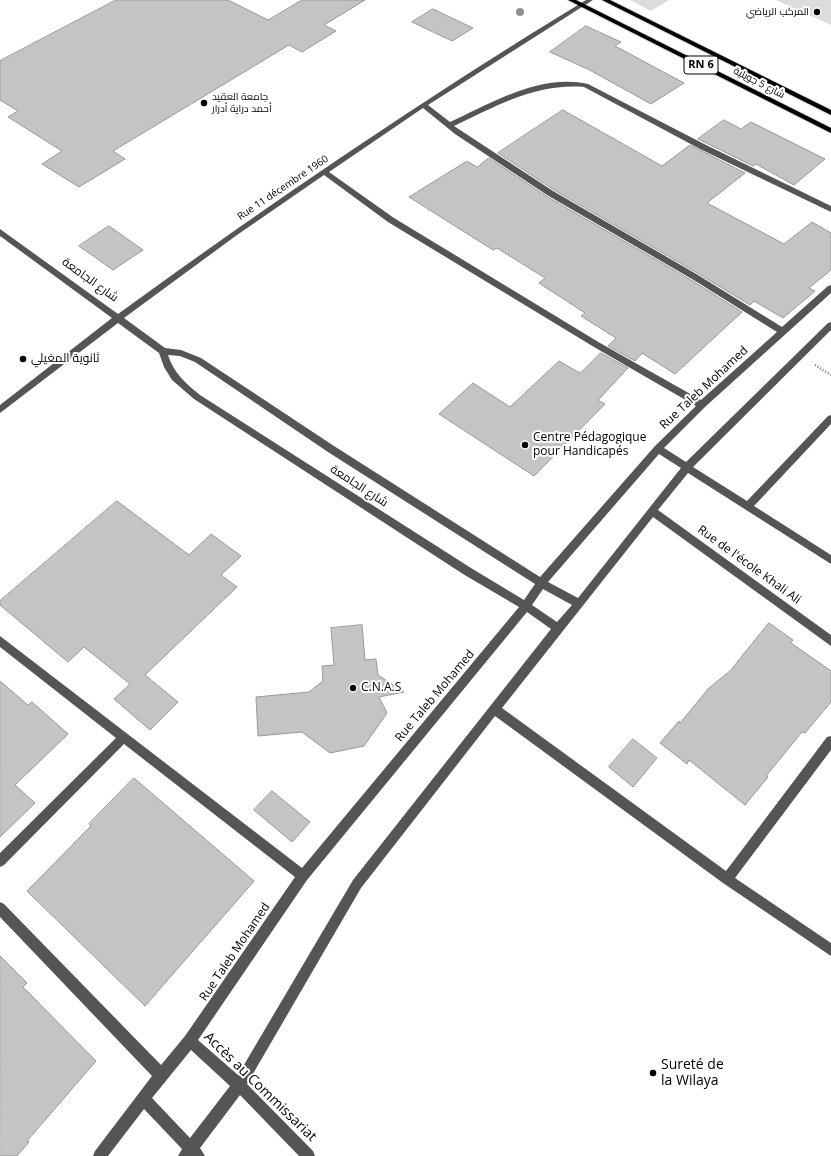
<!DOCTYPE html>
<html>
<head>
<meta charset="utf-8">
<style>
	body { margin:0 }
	canvas { display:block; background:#fff }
</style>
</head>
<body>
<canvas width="831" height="1156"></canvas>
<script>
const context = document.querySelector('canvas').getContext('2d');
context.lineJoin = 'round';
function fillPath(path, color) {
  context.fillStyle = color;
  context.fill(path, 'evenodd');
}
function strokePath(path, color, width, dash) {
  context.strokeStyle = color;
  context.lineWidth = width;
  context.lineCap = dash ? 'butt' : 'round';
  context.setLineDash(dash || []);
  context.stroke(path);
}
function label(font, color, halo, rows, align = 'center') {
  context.font = font + ' "Open Sans",Cairo,sans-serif';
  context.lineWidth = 4;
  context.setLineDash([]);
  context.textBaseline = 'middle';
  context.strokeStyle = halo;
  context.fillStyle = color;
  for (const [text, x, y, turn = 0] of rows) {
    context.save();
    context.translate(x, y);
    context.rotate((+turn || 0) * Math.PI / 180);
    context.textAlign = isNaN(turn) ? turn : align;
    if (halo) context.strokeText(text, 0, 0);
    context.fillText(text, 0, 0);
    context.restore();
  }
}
const green = new Path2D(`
	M630,0H669L651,11Z
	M776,0H831V25Z`);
const building = new Path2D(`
	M116,0H228L268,20L302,0H365L324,25L336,31L302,52L289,45L113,151L125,159L79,187L42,164L62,151L8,117L18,111L0,100V61Z
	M433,9L473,28L452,41L412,22Z
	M586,26L621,42L615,46L684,83L651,104L586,68H585L550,52Z
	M563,110L662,166L690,145L745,173L707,203L784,244L812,222L831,233V270L809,288L815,291L783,318L754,301L750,305L699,274L554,190L498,153Z
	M724,120L741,129L751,122L825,159L794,185L756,164L753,166L698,139Z
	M489,158L546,196L691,280L742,312L675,374L642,353L635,361L608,346L616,338L581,316L585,313L539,283L545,278L497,248L493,250L409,197L467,161L477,167Z
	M109,226L143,250L113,270L79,246Z
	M601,353L628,368L598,400L605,404L534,476L439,414L473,383L510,407L559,361L580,373Z
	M117,501L189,555L211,534L241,556L221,575L237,587L145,675L178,702L150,730L114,699L130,684L84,647L68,662L0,605V601Z
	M769,623L793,640L791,643L831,671V702L805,733L802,732L766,776L768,777L745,805L689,760L687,764L660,743L679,721L680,723L709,688L730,671Z
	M362,625L365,660L376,659L378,675L404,692L379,697L387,713L364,746L330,753L302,732L258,736L256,697L309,692L323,681L322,666L334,665L331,628Z
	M0,681L28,705L32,702L68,734L15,785L35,803L0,837Z
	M633,739L657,758L633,787L609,767Z
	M134,778L254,881L145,1006L27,891L91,826L89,824Z
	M272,791L310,822L292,842L254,810Z
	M0,956L27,983L23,987L96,1061L27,1141L29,1142L17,1156H0Z`);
const path = new Path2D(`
	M815,365L831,375`);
const minor = new Path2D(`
	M586,0H593L428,105L450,122C491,103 541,73 588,84L706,145L831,206V212L700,149L584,87C537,83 496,106 454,126L553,191L698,275L782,327L828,286L831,285V293L705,407L664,448L686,462L828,323L831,322V330L693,467L747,501L828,416L831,415V424L754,506L831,555V564L688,473L658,510L831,635V646L653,517L502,708L726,871L827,737L831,736V750L735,878L831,943V956L723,883L495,716L361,888L247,1084L313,1151L315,1156H299L240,1095L200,1148L205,1156H178L182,1149L144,1109L108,1156H93L95,1151L152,1076L0,917V902L4,904L161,1065L185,1036L295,877L124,744L4,865L0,867V853L116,738L0,647V636L302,868L519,607L463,574L194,399L172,380L164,367L159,353L118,323L0,413V405L112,318L0,236V229L118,314C270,203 425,98 586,0ZM423,108L455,134L547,195L692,279L777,332L701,400L600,343L394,218L329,172ZM324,175L388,222L594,347L696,406L655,446L540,577L334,446L201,358L181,350L165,348L124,318L237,235ZM168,355L180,356L195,362L328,452L535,584L524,600L471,568L200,395C185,383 174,373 168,355ZM659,454L681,468L578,598L548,582ZM543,589L572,605L557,622L532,605ZM527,612L551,629L353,880L238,1075L198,1040L307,880ZM191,1050L230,1086L190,1138L152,1098Z`);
const major = new Path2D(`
	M568,0H576L831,128V133Z
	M602,0H610L831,110V115Z`);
const trees = [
	[520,12]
];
const markers = [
	[817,12,4,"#000"],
	[204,103,4,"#000"],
	[23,359,4,"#000"],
	[525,445,4,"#000"],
	[353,688,4,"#000"],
	[653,1073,4,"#000"]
];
const farPoinames = [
	["المركب الرياضي",809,12],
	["جامعة العقيد",212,97,"left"],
	["أحمد دراية أدرار",212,109,"left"]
];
const farStreetnames = [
	["شارع 5 جويلية",759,83,27],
	["Rue 11 décembre 1960",283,188,-34]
];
const shields = [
	[701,65,34]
];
const shieldNames = [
	["RN 6",701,65]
];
const streetNames = [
	["شارع الجامعة",90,280,36],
	["Rue Taleb Mohamed",704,388,-43],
	["شارع الجامعة",359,486,33],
	["Rue de l'école Khali Ali",749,565,36],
	["Rue Taleb Mohamed",435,696,-50],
	["Rue Taleb Mohamed",235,952,-56]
];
const poiNames = [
	["ثانوية المغيلي",31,359],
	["Centre Pédagogique",533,438],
	["pour Handicapés",533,452],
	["C.N.A.S",361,688]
];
const nearPoinames = [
	["Sureté de",661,1065],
	["la Wilaya",661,1081]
];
const nearStreetnames = [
	["Accès au Commissariat",260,1087,44]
];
fillPath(green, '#dcdcdc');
fillPath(building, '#c4c4c4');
strokePath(building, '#999', 1);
strokePath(major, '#dbdbdb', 2);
strokePath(path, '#777', 2.5, [1, 2]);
fillPath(minor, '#555');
fillPath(major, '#000');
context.fillStyle = '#8f8f8f';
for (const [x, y] of trees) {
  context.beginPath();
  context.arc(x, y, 4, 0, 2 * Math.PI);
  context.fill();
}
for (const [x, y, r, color] of markers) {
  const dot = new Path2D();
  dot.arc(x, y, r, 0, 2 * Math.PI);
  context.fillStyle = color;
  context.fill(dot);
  strokePath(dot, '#fff', 1.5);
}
label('10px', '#000', '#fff', farPoinames, 'right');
label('10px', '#000', '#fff', farStreetnames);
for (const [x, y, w] of shields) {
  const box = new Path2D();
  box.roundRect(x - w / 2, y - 9, w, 18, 3);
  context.fillStyle = '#fff';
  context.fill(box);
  strokePath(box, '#000', 1);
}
label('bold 11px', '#000', null, shieldNames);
label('12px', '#000', '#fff', streetNames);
label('12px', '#000', '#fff', poiNames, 'left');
label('14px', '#000', '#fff', nearPoinames, 'left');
label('14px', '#000', '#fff', nearStreetnames);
</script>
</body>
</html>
